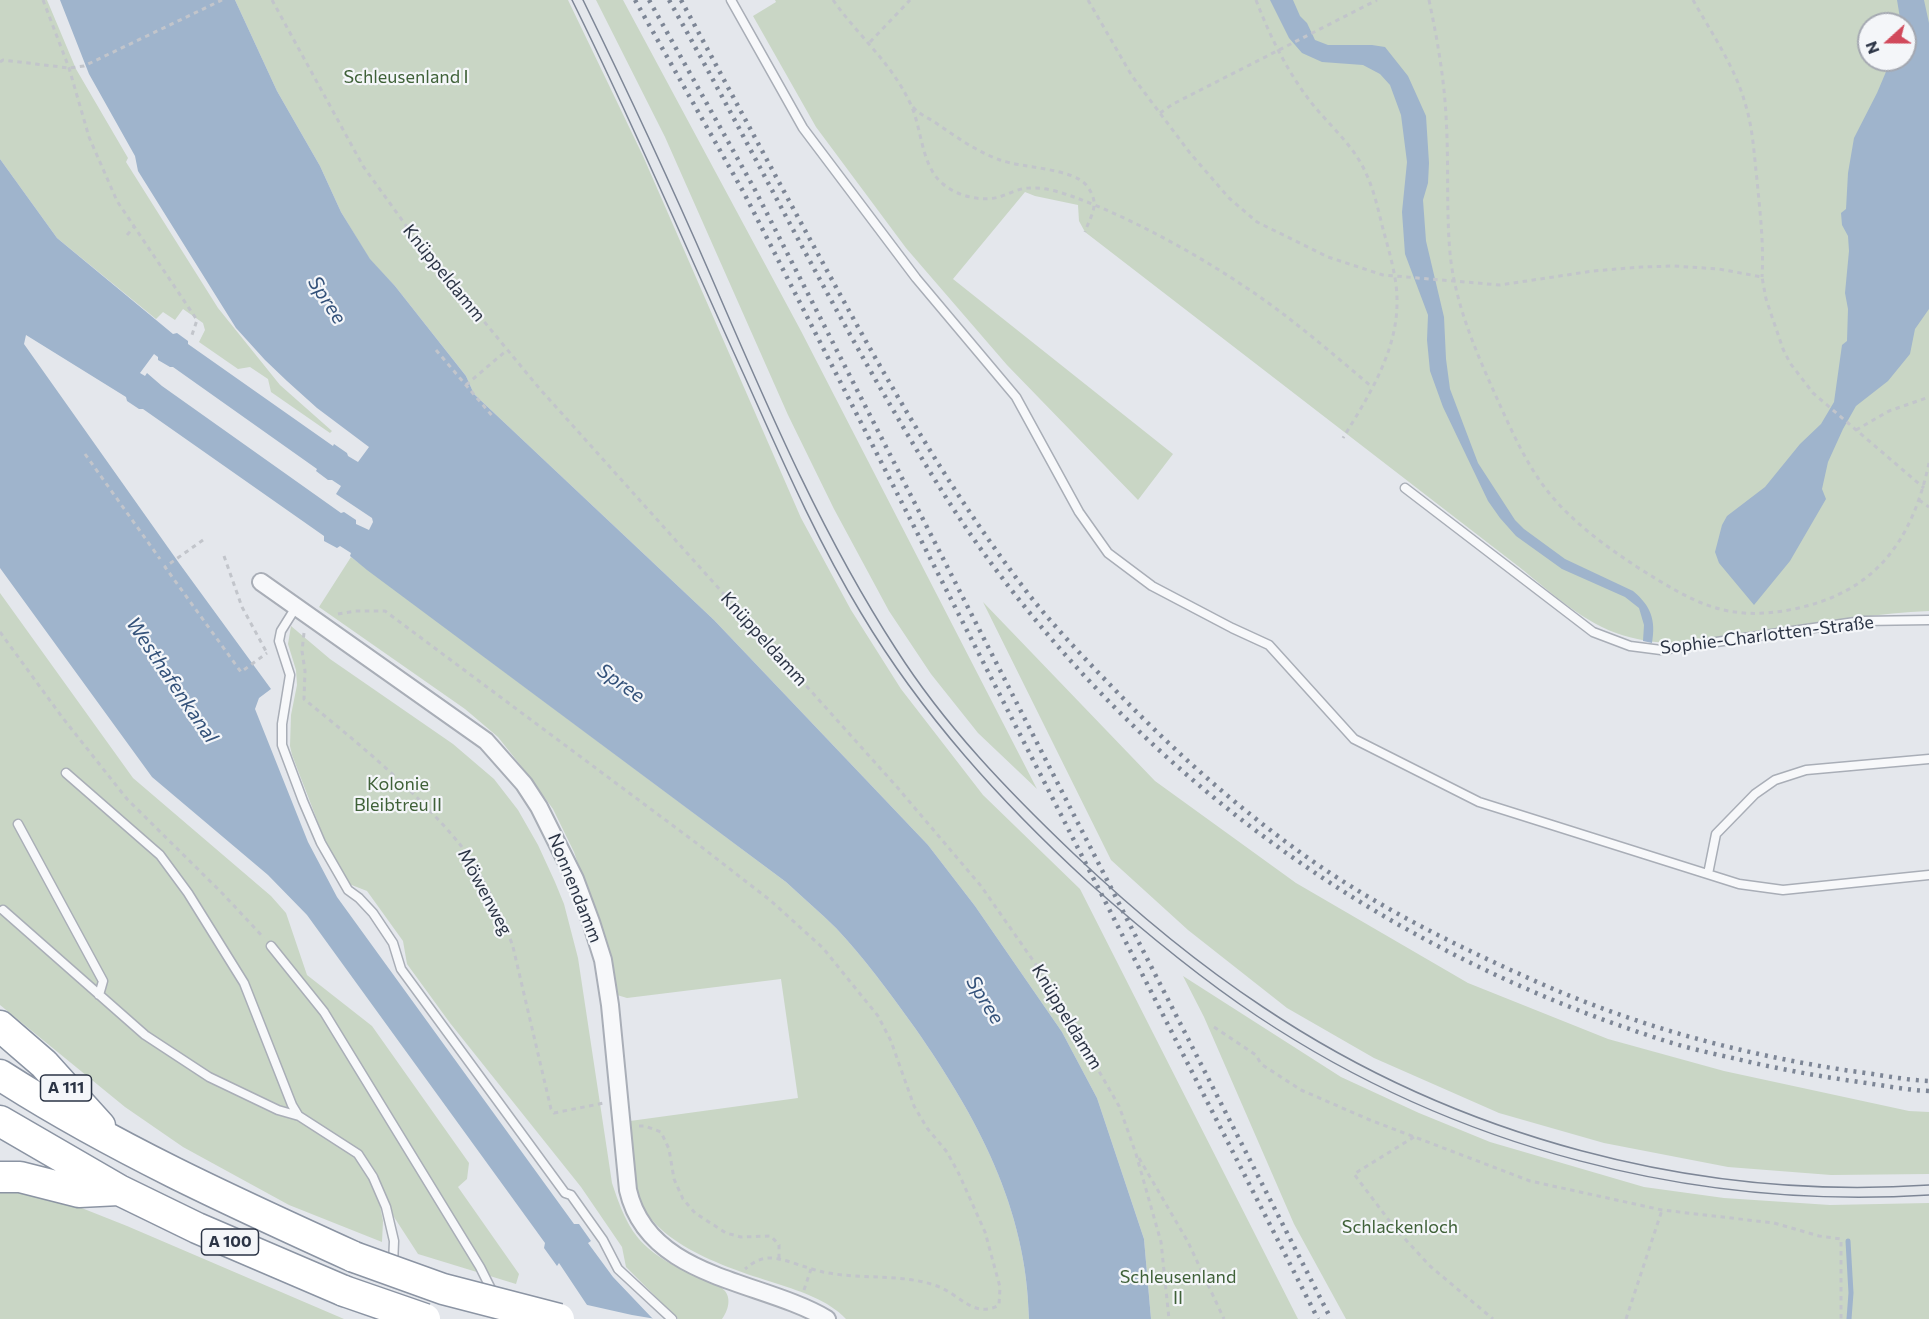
<!DOCTYPE html>
<html>
<head>
<meta charset="utf-8">
<style>
	body { margin:0 }
	#map { position:relative; width:1929px; height:1319px; overflow:hidden; background:#e4e7ec; font-family:Commissioner,sans-serif }
	canvas { display:block }
	.north { position:absolute; left:1857px; top:12px; width:60px; height:60px; box-sizing:border-box; background:#f4f6f9; border:2px solid #a4a8b1; border-radius:50%; rotate:249deg; font-size:16px; font-weight:700; line-height:24px; text-align:center; color:#2b3445 }
	.north::after { content:''; display:block; margin:auto; width:21px; height:27px; background:#d1495b; clip-path:polygon(50% 0,100% 100%,50% 72%,0 100%) }
</style>
</head>
<body>
<div id="map">
<canvas width="1929" height="1319"></canvas>
<div class="north">N</div>
</div>
<script>
const context = document.querySelector('canvas').getContext('2d');
context.lineJoin = 'round';
function fillPath(path, color) {
  context.fillStyle = color;
  context.fill(path, 'evenodd');
}
function strokePath(path, color, width, dash) {
  context.strokeStyle = color;
  context.lineWidth = width;
  context.lineCap = dash ? 'butt' : 'round';
  context.setLineDash(dash || []);
  context.stroke(path);
}
function label(font, color, halo, rows, align = 'center') {
  context.font = font + ' Commissioner,sans-serif';
  context.lineWidth = 4.5;
  context.setLineDash([]);
  context.textBaseline = 'middle';
  context.strokeStyle = halo;
  context.fillStyle = color;
  for (const [text, x, y, turn = 0] of rows) {
    context.save();
    context.translate(x, y);
    context.rotate((+turn || 0) * Math.PI / 180);
    context.textAlign = isNaN(turn) ? turn : align;
    if (halo) context.strokeText(text, 0, 0);
    context.fillText(text, 0, 0);
    context.restore();
  }
}
const green = new Path2D(`
	M0,0H47L76,69L128,158L126,162L218,308L280,385L332,431L330,433L271,392L268,379L250,367L238,369L199,342L205,330L203,323L183,309L175,320L163,312L156,319L57,238L0,159Z
	M235,0H568L643,156L801,518L851,610L901,689L983,795L1080,889L1298,1319H1151L1144,1239L1097,1098L1062,1032L975,906L928,845L714,620L474,394L466,376L395,286L370,260L341,212L320,166L277,91Z
	M596,0H623L801,331L1037,789L978,733L931,674L889,611L834,509L788,415L665,137Z
	M775,0H1929V611C1880,613 1832,621 1783,629C1727,638 1671,653 1616,633C1578,619 1545,587 1514,563L1085,232L1079,221L1078,205L1035,196L1025,192L953,279L1173,454L1138,500L1007,365L906,248L816,127L753,16L776,2ZM1869,24H1905V60H1869Z
	M351,557L786,882C802,897 820,912 836,928C865,959 890,993 915,1028C977,1117 1027,1208 1029,1319H846C828,1300 802,1292 778,1284C731,1269 648,1244 636,1189C631,1167 632,1143 630,1121L798,1098L781,979L627,998L617,995L609,956L574,852L553,809L525,771L498,737L465,709L319,607Z
	M0,593L133,778L271,896L286,913L307,975L372,1026L469,1163L467,1179L458,1187L519,1274L516,1284L418,1254L394,1217L386,1197L379,1200L383,1221L382,1242L289,1205L183,1147L125,1107L0,1005Z
	M983,602L1155,781L1296,883L1468,983L1608,1039L1724,1071L1909,1111L1929,1112V1174L1831,1175L1728,1167L1604,1143L1499,1113L1374,1058L1287,1008L1188,930L1111,860Z
	M291,626L330,659L453,744L494,779L518,810L538,845L555,882L564,904L578,958L612,1183C629,1235 641,1250 691,1274C699,1278 719,1284 724,1290C732,1298 728,1311 722,1319H678L626,1267L622,1247L581,1187L450,1023L407,964L403,941L367,891L349,884L324,838L292,755L290,746L291,715L297,685L296,670L288,644Z
	M1183,976L1341,1077L1419,1113L1490,1142L1644,1187L1724,1198L1830,1205L1929,1203V1319H1346L1294,1224L1204,1017Z
	M0,1188L64,1201L127,1226L344,1319H0Z`);
const water = new Path2D(`
	M60,0H235L277,91L320,166L341,212L370,259L395,286L466,376L474,394L714,620L928,845L975,906L1062,1032L1097,1098L1144,1239L1151,1319H1029C1027,1208 977,1117 915,1028C890,993 865,959 836,928C820,912 802,897 786,882L367,570L350,556L351,553L340,546L337,548L324,541V536L143,409H139L127,401L126,397L26,335L24,344L179,563L271,689L259,698L255,709L308,842L337,897L574,1224H579L591,1241L588,1243L613,1277L653,1319L593,1314L559,1263L557,1266L544,1248L545,1243L307,915L268,875L152,777L0,568V159L57,238L173,334L177,333L188,341V344L333,446L334,444L347,453L348,456L358,462L369,447L317,408L287,381L265,360L236,328L138,171L135,156L89,74ZM154,354L158,357V360L170,367H173L317,469L316,471L328,480H332L341,486L336,494L372,518L373,522L369,530L356,524V520L344,512L341,513L162,386L147,373L145,376L140,373Z
	M1270,0H1293L1300,16L1307,23L1315,40L1328,45H1372L1385,47L1408,76L1426,116L1429,163L1428,183L1423,200L1426,241L1444,317L1446,359L1450,389L1478,463L1515,520L1524,529L1565,559L1633,591C1651,606 1656,620 1652,643L1643,641L1644,625L1639,608L1625,597L1562,569L1516,536L1500,518L1488,501L1443,407L1430,371L1427,340L1428,315L1405,254L1402,212L1407,162L1401,115L1390,85L1380,74L1363,65L1322,62L1302,53L1289,38Z
	M1897,0H1924L1929,23V309L1915,329L1910,354L1888,381L1856,406L1843,429L1828,462L1822,489L1826,499L1790,561L1754,605L1719,563L1715,552L1722,525L1727,516L1765,487L1800,444L1821,424L1834,402L1842,345L1847,341L1848,309L1845,293L1849,251L1848,236L1842,225L1841,213L1846,209L1848,173L1854,138L1877,93L1891,60H1905V24H1901Z`);
const pier = new Path2D(`
	M583,1304L632,1315L656,1319H592Z`);
const stream = new Path2D(`
	M1848,1241L1851,1293L1849,1319`);
const path = new Path2D(`
	M43,0L69,68L89,137L117,201L197,320L191,338
	M272,0L363,166L415,238L539,388L897,787L981,886L1046,979L1119,1106L1136,1154L1161,1242L1169,1319
	M833,0C859,37 892,63 911,105C922,129 921,166 943,184C957,196 981,202 999,197C1009,194 1019,188 1029,188C1044,187 1060,192 1074,197C1145,223 1231,273 1291,320C1318,341 1345,364 1372,387
	M1088,0L1132,76L1190,153L1229,198L1257,222L1328,257L1383,275L1500,285L1593,271L1641,267L1674,266L1719,269L1762,277L1766,299L1783,349L1790,363L1813,393L1924,488
	M1256,0C1269,34 1285,67 1307,97C1323,119 1345,137 1359,160C1372,181 1377,205 1383,229C1389,251 1397,277 1397,300C1398,351 1368,397 1343,438
	M1429,0C1437,38 1444,77 1446,116C1449,162 1446,208 1450,253C1455,306 1478,356 1499,403C1514,436 1530,472 1555,500C1579,527 1607,547 1637,567C1693,602 1726,623 1794,609C1876,592 1912,541 1929,463
	M1693,0C1711,32 1735,67 1745,103C1753,128 1754,154 1757,180C1760,212 1764,245 1762,277
	M870,42L910,0
	M0,62L3,60L69,68L84,66L222,0
	M913,107C920,115 927,117 936,123C956,137 976,151 1000,160C1021,168 1074,168 1087,186C1101,205 1091,214 1085,232
	M1160,113L1173,104L1377,0
	M127,235L134,227
	M436,350L494,418
	M466,385L507,350
	M1856,430L1889,411L1929,397
	M85,454L160,559
	M1919,500L1929,507
	M203,540L165,567L241,672L267,653
	M224,556L242,607L267,653
	M338,614L355,611H385L699,845L771,901L823,948L878,1016L891,1041L914,1106L927,1128L947,1152L959,1174L985,1232L1000,1287L999,1305C974,1319 961,1295 937,1286C901,1273 861,1280 823,1272C808,1269 784,1258 770,1258C760,1258 752,1263 745,1269
	M0,632L62,717L127,799L223,894L264,938
	M304,633L302,651L305,671L304,699C358,743 413,788 458,842C477,864 504,919 513,947L551,1109L554,1113L604,1103
	M1214,1027L1256,1055L1261,1064L1301,1090L1370,1120L1530,1181L1662,1210L1774,1223L1819,1236L1841,1239V1319
	M639,1126H645L661,1132L669,1149L674,1179L683,1199L695,1213L726,1233L741,1237L771,1236L779,1245V1259
	M1414,1137L1354,1174L1394,1227L1430,1266L1493,1319
	M1139,1158L1188,1242L1224,1319
	M804,1290L811,1269
	M1626,1319L1662,1210`);
const lane = new Path2D(`
	M731,0L803,128L916,278L1016,397L1079,512L1108,553L1152,586L1232,628L1269,645L1354,739L1479,802L1739,884L1783,890L1929,875
	M1405,488L1593,632L1630,646L1661,650L1862,621L1929,620
	M296,607L281,631L279,641L290,675L282,724V745L303,801L321,843L348,890L359,898L373,913L393,943L401,969L565,1193L571,1195L603,1240L618,1269L672,1319
	M66,773L160,855L188,893L244,983L292,1105L298,1115
	M18,824L103,981L99,995
	M1708,874L1716,834L1755,794L1775,780L1806,770L1929,759
	M3,910L145,1035L209,1077L278,1110L299,1116L358,1154L373,1177L386,1207L394,1241L393,1265
	M271,946L324,1012L480,1267L494,1295`);
const street = new Path2D(`
	M261,582L486,741L524,784L539,807L575,879L591,922L603,960L610,1005L628,1190C648,1279 762,1280 827,1319`);
const highway = new Path2D(`
	M0,1026L44,1064L100,1126
	M0,1075C112,1147 233,1202 354,1257
	M0,1121L119,1190L197,1228L344,1291
	M0,1177H20L79,1192L119,1190`);
const tram = new Path2D(`
	M572,0C633,123 687,250 744,375C780,455 815,537 861,613C922,715 1001,802 1088,882C1142,930 1197,976 1257,1016C1455,1148 1693,1210 1929,1195
	M583,0C627,90 670,182 710,274C765,401 820,532 896,649C945,726 1008,791 1074,854C1133,910 1195,962 1263,1007C1457,1137 1696,1201 1929,1185`);
const rail = new Path2D(`
	M635,0L744,193L1318,1319
	M649,0L754,188L1331,1319
	M669,0C744,133 812,271 889,403C916,449 943,495 973,538C1143,780 1387,954 1669,1042C1691,1049 1715,1054 1737,1059C1778,1069 1818,1076 1859,1082C1882,1085 1905,1090 1929,1091
	M681,0C727,85 772,170 818,254C882,372 948,490 1030,596C1057,630 1088,662 1118,693C1181,758 1249,818 1324,869C1387,911 1455,945 1524,976C1628,1024 1738,1054 1851,1071C1877,1074 1903,1080 1929,1081`);
const highwayBridge = new Path2D(`
	M354,1257L443,1289L559,1319
	M344,1291L425,1319`);
const shields = [
	[66,1088,51],
	[230,1242,57]
];
const shieldNames = [
	["A 111",66,1088],
	["A 100",230,1242]
];
const parkNames = [
	["Schleusenland I",406,77],
	["Kolonie",398,784],
	["Bleibtreu II",398,805],
	["Schlackenloch",1400,1227],
	["Schleusenland",1178,1277],
	["II",1178,1298]
];
const streetNames = [
	["Knüppeldamm",444,273,51],
	["Sophie-Charlotten-Straße",1767,635,-7],
	["Knüppeldamm",764,639,48],
	["Nonnendamm",575,888,68],
	["Möwenweg",485,892,62],
	["Knüppeldamm",1067,1017,59]
];
const waterNames = [
	["Spree",327,300,57],
	["Westhafenkanal",172,680,56],
	["Spree",621,683,35],
	["Spree",985,1000,58]
];
fillPath(green, '#c9d6c5');
fillPath(water, '#9fb4cc');
fillPath(pier, '#e4e7ec');
strokePath(stream, '#9fb4cc', 5);
strokePath(lane, '#a9aeb7', 11);
strokePath(street, '#a9aeb7', 20);
strokePath(highway, '#8b94a3', 33);
strokePath(path, '#c2c5cb', 3, [4.5, 4.5]);
strokePath(lane, '#f7f8fa', 8);
strokePath(street, '#f7f8fa', 16);
strokePath(highway, '#fff', 30);
strokePath(tram, '#7d8696', 1.5);
strokePath(rail, '#7d8696', 4.5, [3, 6]);
strokePath(highwayBridge, '#8b94a3', 33, []);
strokePath(highwayBridge, '#fff', 30);
for (const [x, y, w] of shields) {
  const box = new Path2D();
  box.roundRect(x - w / 2, y - 13, w, 26, 4.5);
  context.fillStyle = '#f4f6f9';
  context.fill(box);
  strokePath(box, '#2b3445', 1.5);
}
label('bold 16px', '#2b3445', null, shieldNames);
label('18px', '#3f6138', '#f4f6f9', parkNames);
label('18px', '#2b3445', '#f4f6f9', streetNames);
label('italic 20px', '#34527a', '#f4f6f9', waterNames);
</script>
</body>
</html>
